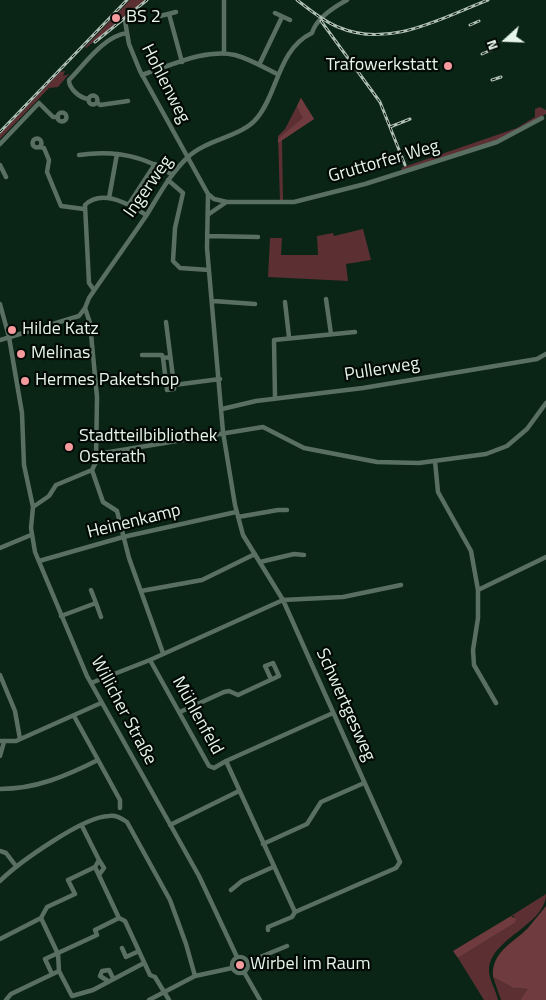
<!DOCTYPE html>
<html>
<head>
<meta charset="utf-8">
<style>
	body { margin:0 }
	#map { position:relative; width:546px; height:1000px; overflow:hidden; background:#0a2416; font-family:"Titillium Web",sans-serif }
	canvas { display:block }
	.north { position:absolute; left:481px; top:15px; width:50px; height:50px; -webkit-text-stroke:4px #030a05; paint-order:stroke; rotate:250deg; font-size:14px; font-weight:700; line-height:20px; text-align:center; color:#e5f5eb }
	.north::after { content:''; display:block; margin:auto; width:18px; height:22px; background:#e5f5eb; clip-path:polygon(50% 0,100% 100%,50% 72%,0 100%) }
</style>
</head>
<body>
<div id="map">
<canvas width="546" height="1000"></canvas>
<div class="north">N</div>
</div>
<script>
const context = document.querySelector('canvas').getContext('2d');
context.lineJoin = 'round';
function fillPath(path, color) {
  context.fillStyle = color;
  context.fill(path, 'evenodd');
}
function strokePath(path, color, width, dash) {
  context.strokeStyle = color;
  context.lineWidth = width;
  context.lineCap = dash ? 'butt' : 'round';
  context.setLineDash(dash || []);
  context.stroke(path);
}
function label(font, color, halo, rows, align = 'center') {
  context.font = font + ' "Titillium Web",sans-serif';
  context.lineWidth = 4.5;
  context.setLineDash([]);
  context.textBaseline = 'middle';
  context.strokeStyle = halo;
  context.fillStyle = color;
  for (const [text, x, y, turn = 0] of rows) {
    context.save();
    context.translate(x, y);
    context.rotate((+turn || 0) * Math.PI / 180);
    context.textAlign = isNaN(turn) ? turn : align;
    if (halo) context.strokeText(text, 0, 0);
    context.fillText(text, 0, 0);
    context.restore();
  }
}
const green = new Path2D(`
	M130,0H145L86,48L85,47Z
	M65,71L63,76L69,74L58,87L49,88L0,139V134L60,72Z
	M301,98L314,119L282,140L283,202H280L278,136L285,129Z
	M540,107L546,110V114L509,136L403,172L401,168L517,128L535,117V109Z
	M363,229L371,260L346,264L348,281L268,277L270,238H282L281,255H318L317,236L333,233L334,236Z
	M546,894C546,925 490,938 489,970C489,980 496,990 498,1000H484L458,958L515,923L514,916H511Z
	M493,977L513,988L529,989L520,1000H501Z`);
const forest = new Path2D(`
	M301,98L314,119L278,143V139L303,118L297,106Z
	M546,906V1000H520L528,989L513,988L493,977C491,952 513,943 528,928C534,921 540,913 546,906Z
	M511,916L516,919L515,923L458,958L453,951Z`);
const minor = new Path2D(`
	M224,0V53
	M275,13L290,20
	M169,14L182,62
	M160,16L176,12
	M125,21L129,44L140,71L208,194L207,248L223,432L235,505L243,535L283,600L400,862L396,868L295,912
	M259,65L282,17
	M142,75C170,66 205,48 235,55C250,59 263,67 277,74
	M88.5 100a4.5 4.5 0 1 1 9 0a4.5 4.5 0 1 1-9 0Z
	M88,99C80,98 69,89 69,80C85,64 104,36 127,33
	M97,102L100,105L128,101
	M57.5 117a4.5 4.5 0 1 1 9 0a4.5 4.5 0 1 1-9 0Z
	M32.5 143a4.5 4.5 0 1 1 9 0a4.5 4.5 0 1 1-9 0Z
	M0,144L39,103L53,117H58
	M40,147L44,148L49,160L47,172L61,206L84,209
	M79,155C113,150 143,155 171,174
	M0,165L6,177
	M168,180L183,193L175,228L173,261L180,268L209,270
	M208,194L214,199L227,202H294L365,184L497,142L542,118
	M109,198L117,154
	M129,204L155,164
	M209,214L225,203
	M207,236L258,237
	M94,290L89,283L85,205C102,188 131,205 146,215
	M326,299L331,334
	M213,301L255,304
	M285,302L289,337
	M0,304L9,337L22,413L24,465L33,507L31,528L35,552L87,676L199,876L237,957
	M166,322L174,385V389L167,390L163,358L170,357
	M0,340L79,316L85,308L89,298C108,270 127,244 146,216C159,195 170,174 188,157C207,139 242,137 257,118C278,93 278,49 312,33C316,19 334,7 347,0
	M142,355H162L163,358
	M174,385L220,379
	M275,398L274,340L355,332
	M222,409L256,401L363,388L537,359L546,354
	M97,454L263,427L304,448L377,462L419,463L486,454L507,446L527,429L546,403
	M435,461L438,492L471,551L478,590V618L473,650L474,665L496,703
	M92,470L103,502L117,511L129,558L163,653
	M33,507L49,496L56,485L92,470L96,462L97,397L90,323L85,308
	M238,517L278,510H287
	M0,548L31,535
	M39,561L123,537L236,512
	M260,562L294,554L304,555
	M91,590L96,603
	M478,590L546,557
	M141,591L202,580L255,554
	M61,616L96,603L101,617
	M150,660L209,766L214,768L226,761L295,912
	M0,675L15,711L20,739
	M91,683L150,660L283,600L343,597L401,585
	M180,712L224,692L229,691L238,695L279,676L273,663L265,666L271,679
	M74,716L120,800V808
	M0,741H16L101,703
	M0,756L4,742
	M226,761L333,713
	M0,789C36,789 66,776 98,760
	M170,825L239,791
	M82,826L99,860L95,867L119,918L125,921L150,975L155,977L169,1000
	M263,844L307,824L321,802L364,783
	M0,851L6,853L16,866
	M99,860L104,868L99,875
	M0,881C18,863 84,816 109,816C116,815 121,818 127,822L170,900L186,944L195,976L149,1000
	M231,890L242,881L273,867
	M41,918L58,954L59,971L72,996
	M268,930V927L292,917L295,912
	M0,939L41,918L47,907L75,894L68,880L95,867
	M122,948L126,957L139,951
	M232 965a8 8 0 1 1 16 0a8 8 0 1 1-16 0Z
	M248,962L287,946
	M244,972L260,1000
	M52,974L45,959L97,935L95,930L119,918
	M195,976L232,968
	M108,981L100,976L102,971L109,970L113,978
	M72,996L93,990L144,963
	M6,1000L11,994L59,971`);
const rail = new Path2D(`
	M297,0C310,10 323,21 338,27C389,49 441,18 488,0
	M321,21L380,102L405,165
	M470,25L479,21
	M95,42L147,0
	M482,54L491,50
	M492,80L501,77
	M390,127L410,119
	M0,132L127,0`);
const markers = [
	[116,18,5,"#f59b9e"],
	[448,66,5,"#f59b9e"],
	[12,330,5,"#f59b9e"],
	[21,354,5,"#f59b9e"],
	[25,381,5,"#f59b9e"],
	[69,447,5,"#f59b9e"],
	[240,965,5,"#f59b9e"]
];
const poiNames = [
	["BS 2",126,18],
	["Trafowerkstatt",438,66,"right"],
	["Hilde Katz",22,330],
	["Melinas",31,354],
	["Hermes Paketshop",35,381],
	["Stadtteilbibliothek",79,437],
	["Osterath",79,458],
	["Wirbel im Raum",250,965]
];
const streetNames = [
	["Hohlenweg",165,84,63],
	["Gruttorfer Weg",384,162,-16],
	["Ingerweg",149,187,-55],
	["Pullerweg",382,370,-9],
	["Heinenkamp",134,522,-14],
	["Schwertgesweg",345,705,66],
	["Willicher Straße",123,711,62],
	["Mühlenfeld",197,716,61]
];
fillPath(green, '#5c3033');
fillPath(forest, '#703b3e');
strokePath(minor, '#596f62', 4.5);
strokePath(rail, '#adbfb4', 3);
strokePath(rail, '#030a05', 1, [4]);
for (const [x, y, r, color] of markers) {
  const dot = new Path2D();
  dot.arc(x, y, r, 0, 2 * Math.PI);
  context.fillStyle = color;
  context.fill(dot);
  strokePath(dot, '#030a05', 2);
}
label('18px', '#e5f5eb', '#030a05', poiNames, 'left');
label('18px', '#e5f5eb', '#030a05', streetNames);
</script>
</body>
</html>
